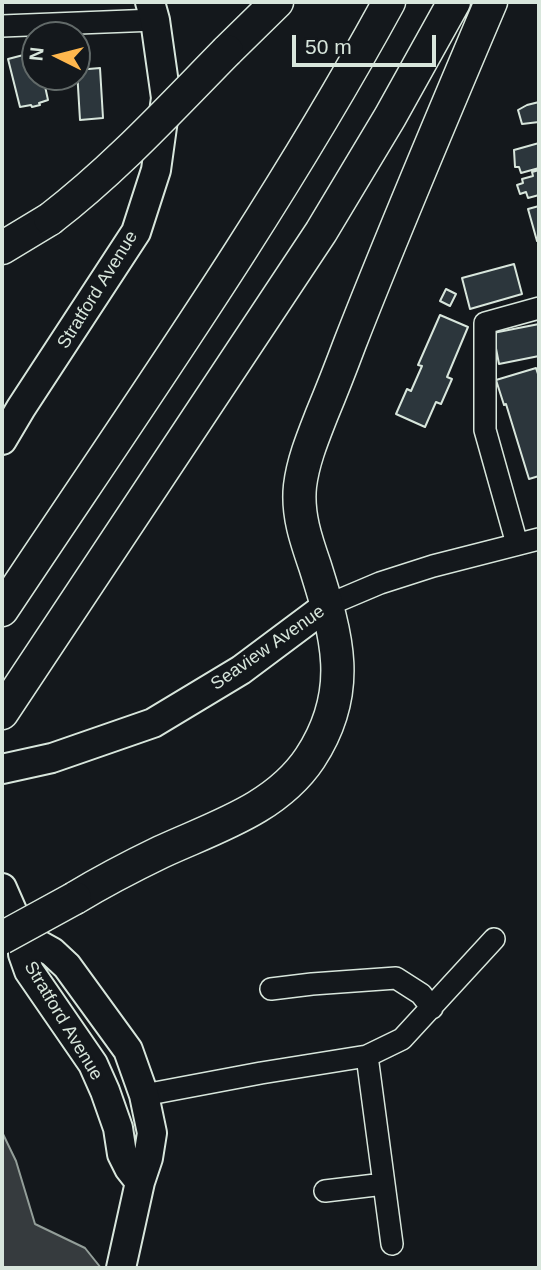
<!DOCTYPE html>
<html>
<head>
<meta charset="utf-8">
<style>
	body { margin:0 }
	#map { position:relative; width:541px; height:1270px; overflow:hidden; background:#14181c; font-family:Helvetica,sans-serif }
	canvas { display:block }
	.frame { position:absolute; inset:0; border:4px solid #d8e6dc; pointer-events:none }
	.north { position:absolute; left:21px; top:21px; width:70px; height:70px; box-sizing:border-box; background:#14181c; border:2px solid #626a69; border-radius:50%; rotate:276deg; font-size:19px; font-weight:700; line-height:28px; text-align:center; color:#d8e6dc }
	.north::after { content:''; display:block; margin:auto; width:24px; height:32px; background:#ffb74d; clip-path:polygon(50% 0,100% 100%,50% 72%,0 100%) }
	.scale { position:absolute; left:292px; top:35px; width:144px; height:32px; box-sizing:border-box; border:4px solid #d8e6dc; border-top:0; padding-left:9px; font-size:21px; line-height:24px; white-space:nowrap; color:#d8e6dc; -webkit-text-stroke:5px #14181c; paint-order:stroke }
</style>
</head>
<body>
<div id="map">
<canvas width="541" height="1270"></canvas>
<div class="frame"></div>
<div class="north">N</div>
<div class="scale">50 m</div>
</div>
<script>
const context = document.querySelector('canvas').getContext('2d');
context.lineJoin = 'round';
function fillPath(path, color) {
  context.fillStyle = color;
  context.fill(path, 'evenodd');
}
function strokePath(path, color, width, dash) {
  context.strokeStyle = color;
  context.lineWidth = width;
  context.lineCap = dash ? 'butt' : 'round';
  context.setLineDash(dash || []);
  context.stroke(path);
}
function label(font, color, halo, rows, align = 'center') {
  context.font = font + ' Helvetica,sans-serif';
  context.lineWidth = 5;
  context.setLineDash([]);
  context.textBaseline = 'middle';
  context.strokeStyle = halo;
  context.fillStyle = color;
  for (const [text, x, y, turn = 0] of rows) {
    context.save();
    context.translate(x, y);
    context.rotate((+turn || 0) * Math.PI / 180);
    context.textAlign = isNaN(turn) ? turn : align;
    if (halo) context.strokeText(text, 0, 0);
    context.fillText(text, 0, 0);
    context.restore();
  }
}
const water = new Path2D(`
	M2,1132L16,1161L35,1224L85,1248L101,1268H2Z`);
const building = new Path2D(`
	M35,52V77H43L48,100L39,103L40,105L32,107L31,105L20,107L8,59Z
	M100,68L103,118L80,120L77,70Z
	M539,102V122L522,124L518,110L527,105Z
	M539,143V168L521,173L519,167H515L514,150Z
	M539,170V195L528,198L526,192L520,194L517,185L523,183L522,179L533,176L532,172Z
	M539,206V240L537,241L528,209Z
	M514,264L522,294L470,309L462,278Z
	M446,289L456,294L450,306L440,301Z
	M440,315L468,327L447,377L452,379L441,404L436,402L425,427L396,414L407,389L411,391L422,366L418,365Z
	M539,324V356L499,364L493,333Z
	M536,368L539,377V476L529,479L506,404L504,405L496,380Z`);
const minor = new Path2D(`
	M2,26L155,20
	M517,544L485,430V323L539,308
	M328,605L380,583L433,566L539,539
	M271,989L312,984L396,978L421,994L432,1008
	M367,1056L392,1244
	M144,1095L261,1073L367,1056L402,1039L494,939
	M325,1191L384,1184`);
const major = new Path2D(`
	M2,440L21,408L136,232L156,170L166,98L155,20L150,2
	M2,769L52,758L153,723L241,670L328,605
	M2,888L23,936V954L29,971L93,1064L105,1091L118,1128L122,1154L129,1168L140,1182
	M23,936L52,952L67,966L128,1050L144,1095L152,1133L148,1158L140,1182L121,1268`);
const highway = new Path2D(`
	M227,51L277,2
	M2,248L50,219
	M2,610C135,410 274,213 389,2
	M2,713L321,232L390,117L454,2
	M75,898C103,881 132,866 161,852C215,827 276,809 310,758C354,691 337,636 315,566C306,540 297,514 300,486C303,461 313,437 322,414C332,390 341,367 350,343C395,228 443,115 491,2`);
const highwayBridge = new Path2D(`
	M50,219C115,169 170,109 227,51
	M2,938L75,898`);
const streetNames = [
	["Stratford Avenue",98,290,-58],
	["Seaview Avenue",268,648,-35],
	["Stratford Avenue",63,1021,59]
];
fillPath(water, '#363b3e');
strokePath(water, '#939e99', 2);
fillPath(building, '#2c363c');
strokePath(building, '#d8e6dc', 2);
strokePath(minor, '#d8e6dc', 24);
strokePath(major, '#d8e6dc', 32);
strokePath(highway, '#d8e6dc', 35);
strokePath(minor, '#14181c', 21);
strokePath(major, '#14181c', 28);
strokePath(highway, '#14181c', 32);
strokePath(highwayBridge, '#d8e6dc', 35, []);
strokePath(highwayBridge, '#14181c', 32);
label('18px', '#d8e6dc', '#14181c', streetNames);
</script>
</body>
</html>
